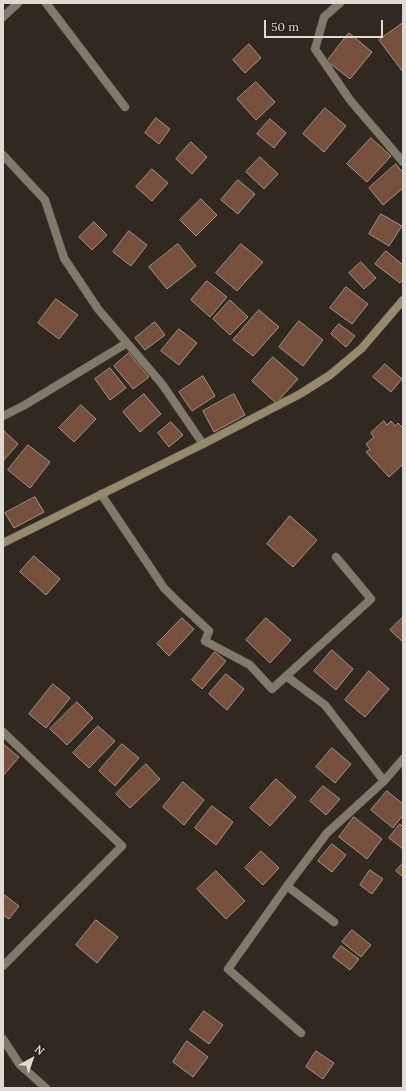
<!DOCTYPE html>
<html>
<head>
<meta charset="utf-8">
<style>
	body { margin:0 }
	#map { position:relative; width:406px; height:1091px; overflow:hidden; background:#31291f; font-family:Lora,serif }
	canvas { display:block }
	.frame { position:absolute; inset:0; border:4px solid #dfdad4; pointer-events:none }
	.north { position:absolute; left:12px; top:1039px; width:40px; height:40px; -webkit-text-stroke:3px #272016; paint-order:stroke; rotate:40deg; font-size:11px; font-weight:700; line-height:16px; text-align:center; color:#dfdad4 }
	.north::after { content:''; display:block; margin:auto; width:14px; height:18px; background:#dfdad4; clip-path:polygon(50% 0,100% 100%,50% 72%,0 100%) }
	.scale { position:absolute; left:264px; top:20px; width:119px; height:18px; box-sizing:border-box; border:2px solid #dfdad4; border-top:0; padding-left:5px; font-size:12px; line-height:14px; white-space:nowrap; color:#dfdad4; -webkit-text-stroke:3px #272016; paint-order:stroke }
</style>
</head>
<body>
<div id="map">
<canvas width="406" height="1091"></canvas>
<div class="frame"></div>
<div class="north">N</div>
<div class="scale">50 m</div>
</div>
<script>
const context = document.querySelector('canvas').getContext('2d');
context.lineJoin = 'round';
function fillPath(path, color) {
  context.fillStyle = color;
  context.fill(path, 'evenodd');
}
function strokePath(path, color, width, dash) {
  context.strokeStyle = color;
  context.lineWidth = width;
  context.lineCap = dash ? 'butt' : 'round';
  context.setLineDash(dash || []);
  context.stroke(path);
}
const building = new Path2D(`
	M403,23V72L379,40Z
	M349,33L372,52L350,79L327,61Z
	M249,44L261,58L245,73L233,60Z
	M256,82L275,102L256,120L237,99Z
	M325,108L346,126L324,152L303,134Z
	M156,118L170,129L159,144L145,133Z
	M270,119L286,133L274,148L257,134Z
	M371,138L391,156L367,182L347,164Z
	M191,142L207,157L192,174L176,159Z
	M260,157L278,174L264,189L246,172Z
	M396,164L403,173V188L383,205L369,188Z
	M152,169L168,183L152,201L136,187Z
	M238,180L255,194L238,214L221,200Z
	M201,199L217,215L196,236L180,220Z
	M381,214L402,226L389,246L369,234Z
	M94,222L107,235L92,250L79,237Z
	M129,231L147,245L131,266L113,252Z
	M178,244L196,266L167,289L149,267Z
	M241,244L263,262L237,291L216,273Z
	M386,251L403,265V279L400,283L375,264Z
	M361,262L376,278L364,289L349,273Z
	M207,281L227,297L210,317L191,300Z
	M346,287L368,304L352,324L330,308Z
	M56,299L78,315L59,339L38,323Z
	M230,300L248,317L230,335L213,319Z
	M259,310L279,327L253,356L233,340Z
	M299,321L323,340L303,366L279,347Z
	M155,322L165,335L145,350L135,338Z
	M339,324L355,336L346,347L331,334Z
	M179,329L197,343L179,365L161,351Z
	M129,353L149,377L133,389L114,366Z
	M273,357L298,379L276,403L252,381Z
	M385,364L402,379L391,392L373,377Z
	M110,368L126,388L110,400L95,379Z
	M203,376L215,396L192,411L179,392Z
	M144,394L161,414L140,432L123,412Z
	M234,394L245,415L214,432L203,411Z
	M81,405L96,419L74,442L59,428Z
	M384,421L387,425L391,421L395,426L398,423L403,428V464L389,477L366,452L370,449L366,444L374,437L371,433Z
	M171,422L183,435L169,447L158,433Z
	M3,430L18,444L3,461Z
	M28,445L50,462L30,488L8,470Z
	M35,497L44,512L14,528L5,513Z
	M290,516L317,540L293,567L267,544Z
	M34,556L60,579L46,595L20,572Z
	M403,617V642L390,630Z
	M182,618L194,629L169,656L157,644Z
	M266,618L291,640L270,663L246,640Z
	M332,650L353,669L336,690L314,671Z
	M215,652L226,661L202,689L192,680Z
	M369,671L389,689L365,717L345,700Z
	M226,674L244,689L227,710L209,694Z
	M53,684L70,698L46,728L29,714Z
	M77,702L93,718L67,745L50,729Z
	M98,726L115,741L89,768L73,753Z
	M3,744L19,757L3,776Z
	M122,744L139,758L115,786L99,771Z
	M332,748L351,764L335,783L316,767Z
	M146,764L160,779L130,808L116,794Z
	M276,779L296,797L270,826L250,808Z
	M183,782L204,800L184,825L163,807Z
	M323,786L340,799L326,815L310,801Z
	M387,791L403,804V815L393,828L371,810Z
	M212,806L233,822L216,845L195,828Z
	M354,817L382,839L367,859L339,837Z
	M400,824L403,827V849L389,838Z
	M332,844L346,855L332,872L318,861Z
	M261,851L279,868L263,885L245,868Z
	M403,863V877L396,871Z
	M370,870L383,879L372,894L360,885Z
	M216,871L245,901L226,919L197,889Z
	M3,894L19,906L9,919L3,915Z
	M96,920L118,937L97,963L76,945Z
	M352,930L371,945L361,957L342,942Z
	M341,946L359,959L350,970L333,957Z
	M204,1011L223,1025L209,1044L190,1030Z
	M187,1041L208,1057L193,1077L173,1062Z
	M316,1051L334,1063L323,1079L306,1067Z`);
const street = new Path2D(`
	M46,3L125,107
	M340,3L324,17L315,49L350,100L403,162
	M3,17L18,3
	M3,155L45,200L64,258L98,309L162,384L203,444
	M3,416L23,406L127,343
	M101,494L164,588L178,602L209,631L205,641L250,665L272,689L371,599L336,557
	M286,676L325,705L384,781L403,759
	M3,732L122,846L3,966
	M287,886L228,969L301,1033
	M334,922L287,886L327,833L384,781
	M3,1039L20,1065L46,1088`);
const secondary = new Path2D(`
	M3,543L203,444L300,394L330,375L362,348L403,300`);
fillPath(building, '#76503d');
strokePath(building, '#a1928b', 1);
strokePath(street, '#4c463e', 9);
strokePath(secondary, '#4c463e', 9);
strokePath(street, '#82796d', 8);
strokePath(secondary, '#958a6c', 8);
</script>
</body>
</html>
